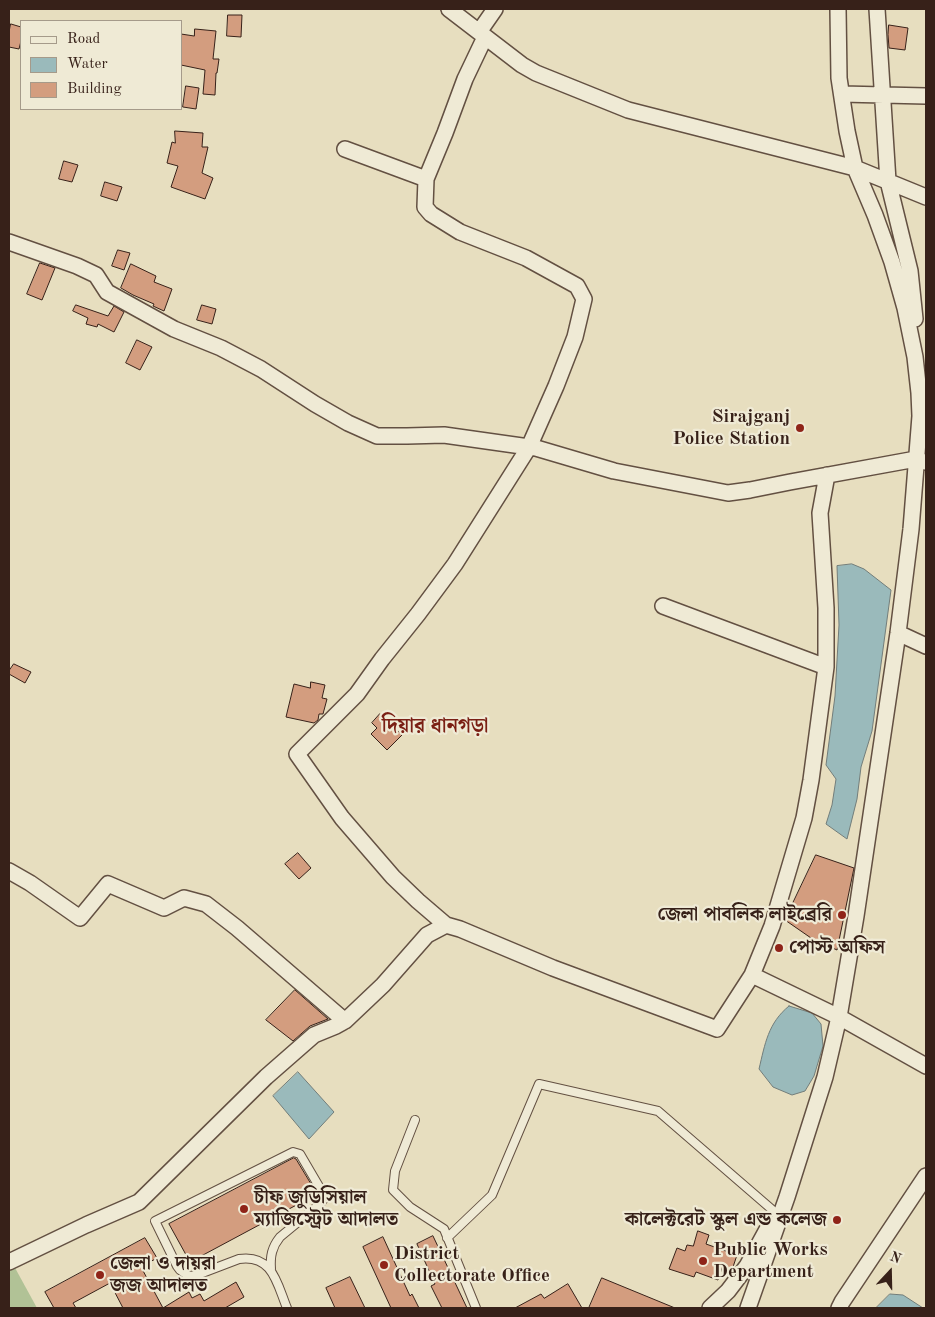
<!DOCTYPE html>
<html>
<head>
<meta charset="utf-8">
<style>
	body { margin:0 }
	#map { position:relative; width:935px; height:1317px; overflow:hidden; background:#e7debf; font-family:"Old Standard TT",serif }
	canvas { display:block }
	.frame { position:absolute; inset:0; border:10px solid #372119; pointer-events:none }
	.legend { position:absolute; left:20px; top:20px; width:162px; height:90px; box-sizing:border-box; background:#efead5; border:1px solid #a59a8a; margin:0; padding:6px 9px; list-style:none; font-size:15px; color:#372119 }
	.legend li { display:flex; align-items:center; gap:10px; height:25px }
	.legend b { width:25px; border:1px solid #a59a8a }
	.north { position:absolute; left:865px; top:1247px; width:50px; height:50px; -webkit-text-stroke:4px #efead5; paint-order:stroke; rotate:21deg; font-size:14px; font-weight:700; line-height:20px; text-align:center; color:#372119 }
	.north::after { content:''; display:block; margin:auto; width:18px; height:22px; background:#372119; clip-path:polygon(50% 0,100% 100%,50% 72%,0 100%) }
</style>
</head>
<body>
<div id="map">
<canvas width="935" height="1317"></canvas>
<div class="frame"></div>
<ul class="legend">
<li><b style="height:6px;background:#efead5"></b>Road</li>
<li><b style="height:14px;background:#9ababb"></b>Water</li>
<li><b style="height:14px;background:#d39d7f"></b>Building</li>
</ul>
<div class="north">N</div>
</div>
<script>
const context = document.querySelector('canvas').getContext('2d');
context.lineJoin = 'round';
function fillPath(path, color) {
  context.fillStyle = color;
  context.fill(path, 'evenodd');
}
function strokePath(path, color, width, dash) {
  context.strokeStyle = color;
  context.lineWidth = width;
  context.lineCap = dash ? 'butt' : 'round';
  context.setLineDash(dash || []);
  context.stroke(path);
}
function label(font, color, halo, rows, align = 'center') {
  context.font = font + ' "Old Standard TT","Noto Serif Bengali",serif';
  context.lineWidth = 4.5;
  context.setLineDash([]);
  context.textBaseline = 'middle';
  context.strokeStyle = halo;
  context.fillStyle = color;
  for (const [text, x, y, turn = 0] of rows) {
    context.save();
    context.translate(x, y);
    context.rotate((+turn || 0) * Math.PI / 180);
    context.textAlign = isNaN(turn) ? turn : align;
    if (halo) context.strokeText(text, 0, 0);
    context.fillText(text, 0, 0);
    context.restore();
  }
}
const green = new Path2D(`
	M14,1266L37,1308H9V1269Z`);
const water = new Path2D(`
	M852,564L864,569L891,590L872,731L861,767L857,799L847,839L826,824L832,805L836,779L826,765L835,696L839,625L837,566Z
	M789,1006L812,1013L821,1024L823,1046L814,1076L805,1091L792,1095L773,1087L759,1069C765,1044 768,1023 789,1006Z
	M298,1072L334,1112L309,1139L273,1096Z
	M890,1294L903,1295L923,1308H876Z`);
const building = new Path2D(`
	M228,15H242L241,37L227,36Z
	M11,24L21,27V41L19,49L9,47V32Z
	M889,25L908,28L905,50L889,48L888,35Z
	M195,29L216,31L213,59H219L217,73H216L215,95L203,94L205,70L181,65V34L194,36Z
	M186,86L199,88L196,109L183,107Z
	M175,131L203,133L202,147H208L202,173L213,178L205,199L171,187L178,166L167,163L172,142L175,143Z
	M64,161L78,165L72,182L59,179Z
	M105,182L122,187L117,201L101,196Z
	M118,250L130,253L124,270L112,266Z
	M40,263L55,268L42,300L27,294Z
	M131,264L156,276L154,282L172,289L164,311L153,306L154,304L133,295L121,288Z
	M76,305L108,316L114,306L124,312L114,332L98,324L97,327L86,324L88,318L73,311Z
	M202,305L216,309L212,324L197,320Z
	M137,340L152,347L140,370L126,363Z
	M14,664L31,672L25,683L9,674V671Z
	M311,682L325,685L322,698L327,699L323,714H319L318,720L314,723L286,717L294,684L310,688Z
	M380,714L402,735L387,750L371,734L377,728L372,723Z
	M298,853L311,868L299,879L285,864Z
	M816,855L854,868L837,950L811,938L785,920Z
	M295,990L328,1019L310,1026L293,1041L266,1020Z
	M294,1158L296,1159L317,1194L190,1262L169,1224Z
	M698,1231L709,1235L706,1244L737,1255L733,1267L728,1270L722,1268L718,1280L696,1272L694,1277L669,1269L677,1248L685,1251L687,1245L693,1246Z
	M433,1236L467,1308H442L431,1286L435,1284L417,1244Z
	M383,1237L410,1296L412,1294L419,1308H391L363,1247Z
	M145,1238L157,1258L141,1267L163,1308L189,1292L192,1298L200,1294L204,1301L236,1282L244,1297L225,1308H123L110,1283L73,1303L76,1308H54L45,1292Z
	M350,1277L365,1308H335L326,1288Z
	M602,1278L675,1308H589Z
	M568,1284L582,1308H515L541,1294L544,1298Z`);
const lane = new Path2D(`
	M415,1120L395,1171L393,1190L410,1207L444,1229L476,1308
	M447,1238L492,1195L539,1084L658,1111L776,1213
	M271,1269C270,1256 272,1247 280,1237L320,1204L324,1199V1195L300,1154L293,1152L155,1221L177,1266L180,1270L187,1275L190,1276L197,1275L239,1259C273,1254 277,1284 287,1308`);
const street = new Path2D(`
	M449,9L522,65L536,73L628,110L855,168L926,197
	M877,9L888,181L910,271L915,319
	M479,32L495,9
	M842,94L926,96
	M345,149L426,179
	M9,242L77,266L96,275L107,292L174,329L221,348L261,369L315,404L348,423L377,436H407L444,435L536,448L614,471L728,493L750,490L790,482L916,459L925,462
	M663,606L826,667
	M898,633L926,646
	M9,871L30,883L80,918L108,884L164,908L184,898L206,904L237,928L345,1021
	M446,925L418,901L393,877L342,818L297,754L357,694L382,659L418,614L455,564L529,447L556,386L575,337L584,299L577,286L526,258L460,232L431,214L425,207L426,179L445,133L465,79L485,37
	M752,975L839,1017L926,1066
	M9,1262L86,1225L139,1202L266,1077L314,1035L336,1026L345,1021L383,985L427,935L446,925L460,929L553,968L717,1029L752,975L772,926L804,818L811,780L826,667V608L820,513L827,475
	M710,1308L728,1291L747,1266L770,1224
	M748,1308L787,1197L825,1077L839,1017L856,916L898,633L911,529L920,416L919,393L915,357L905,308L892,262L875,215L855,168L847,131L839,78L838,9
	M839,1308L842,1302L926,1176`);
const markers = [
	[800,428,5,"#8f2418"],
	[842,915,5,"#8f2418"],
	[779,948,5,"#8f2418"],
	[244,1209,5,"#8f2418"],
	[837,1220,5,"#8f2418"],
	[703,1261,5,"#8f2418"],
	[384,1265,5,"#8f2418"],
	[100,1275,5,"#8f2418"]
];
const poiNames = [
	["Sirajganj",790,417,"right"],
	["Police Station",790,439,"right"],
	["জেলা পাবলিক লাইব্রেরি",832,915,"right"],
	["পোস্ট অফিস",789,948],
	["চীফ জুডিসিয়াল",254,1198],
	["ম্যাজিস্ট্রেট আদালত",254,1220],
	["কালেক্টরেট স্কুল এন্ড কলেজ",827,1220,"right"],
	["Public Works",713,1250],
	["Department",713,1272],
	["District",394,1254],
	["Collectorate Office",394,1276],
	["জেলা ও দায়রা",110,1264],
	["জজ আদালত",110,1286]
];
const neighbourhoodNames = [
	["দিয়ার ধানগড়া",435,727]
];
fillPath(green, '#b1c296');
fillPath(water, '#9ababb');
strokePath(water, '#727d7a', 1);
fillPath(building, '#d39d7f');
strokePath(building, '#372119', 1);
strokePath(lane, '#635042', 10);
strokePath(street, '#635042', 18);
strokePath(lane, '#efead5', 8);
strokePath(street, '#efead5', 15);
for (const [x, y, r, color] of markers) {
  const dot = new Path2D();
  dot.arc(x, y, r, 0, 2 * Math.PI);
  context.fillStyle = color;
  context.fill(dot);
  strokePath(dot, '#efead5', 2);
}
label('bold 19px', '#372119', '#efead5', poiNames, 'left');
label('bold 20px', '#7a1f14', '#efead5', neighbourhoodNames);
</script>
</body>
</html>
